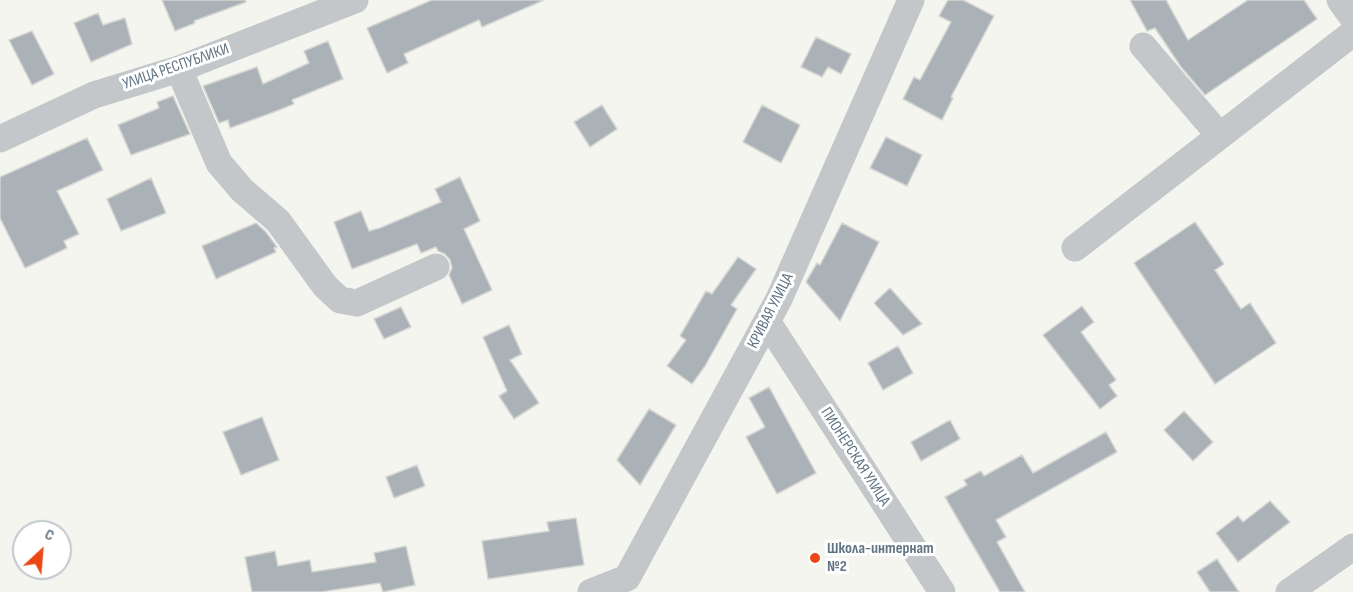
<!DOCTYPE html>
<html>
<head>
<meta charset="utf-8">
<style>
	body { margin:0 }
	#map { position:relative; width:1353px; height:592px; overflow:hidden; background:#f5f5f0; font-family:"Sofia Sans Condensed",sans-serif }
	canvas { display:block }
	.north { position:absolute; left:12px; top:520px; width:60px; height:60px; box-sizing:border-box; background:#fff; border:2px solid #c0c7cd; border-radius:50%; rotate:26deg; font-size:16px; font-weight:700; line-height:24px; text-align:center; color:#617483 }
	.north::after { content:''; display:block; margin:auto; width:21px; height:27px; background:#ed4717; clip-path:polygon(50% 0,100% 100%,50% 72%,0 100%) }
</style>
</head>
<body>
<div id="map">
<canvas width="1353" height="592"></canvas>
<div class="north">С</div>
</div>
<script>
const context = document.querySelector('canvas').getContext('2d');
context.lineJoin = 'round';
function fillPath(path, color) {
  context.fillStyle = color;
  context.fill(path, 'evenodd');
}
function strokePath(path, color, width, dash) {
  context.strokeStyle = color;
  context.lineWidth = width;
  context.lineCap = dash ? 'butt' : 'round';
  context.setLineDash(dash || []);
  context.stroke(path);
}
function label(font, color, halo, rows, align = 'center') {
  context.font = font + ' "Sofia Sans Condensed",sans-serif';
  context.lineWidth = 6;
  context.setLineDash([]);
  context.textBaseline = 'middle';
  context.strokeStyle = halo;
  context.fillStyle = color;
  for (const [text, x, y, turn = 0] of rows) {
    context.save();
    context.translate(x, y);
    context.rotate((+turn || 0) * Math.PI / 180);
    context.textAlign = isNaN(turn) ? turn : align;
    if (halo) context.strokeText(text, 0, 0);
    context.fillText(text, 0, 0);
    context.restore();
  }
}
const building = new Path2D(`
	M162,0H245L246,2L194,21L195,23L175,31Z
	M432,0H544L482,27L479,20L404,54L408,63L387,73L367,28Z
	M948,0H963L994,16L951,97L953,98L942,120L903,99L914,77L920,80L951,22L939,16Z
	M1130,0H1166L1188,40L1248,0H1304L1317,19L1205,95L1181,67L1155,28L1147,31Z
	M98,13L103,25L125,18L132,44L91,62L74,23Z
	M32,31L54,74L32,85L9,40Z
	M816,37L851,54L841,74L828,67L822,77L801,67Z
	M328,41L343,79L292,100L294,104L274,112L230,128L228,120L219,123L203,86L257,67L263,84L309,63L304,51Z
	M173,96L190,134L131,155L118,125L159,108L157,102Z
	M602,105L617,129L590,147L574,122Z
	M762,105L800,125L781,163L743,142Z
	M886,137L922,155L907,186L870,168Z
	M87,138L103,170L57,191L79,234L64,241L67,248L25,268L0,218V177Z
	M460,177L480,221L464,229L492,290L462,304L449,275L452,268L450,260L445,254L438,251L436,247L421,253L417,244L352,269L334,222L361,211L369,231L380,228L441,202L435,189Z
	M151,178L166,213L121,231L107,199Z
	M1195,222L1224,264L1215,270L1241,309L1250,303L1276,343L1215,384L1134,263Z
	M256,223L266,232L277,247L274,248L276,252L216,279L202,246Z
	M842,223L879,242L840,321L806,282L817,263L820,265Z
	M738,257L756,269L731,305L737,309L705,366L692,384L667,366L686,340L680,336L706,291L712,294Z
	M890,288L922,324L903,335L874,303Z
	M1082,306L1094,322L1081,332L1116,380L1109,385L1117,396L1100,409L1043,335Z
	M401,307L411,327L384,339L374,319Z
	M509,325L522,354L510,360L539,403L514,419L499,396L507,391L483,337Z
	M898,346L913,373L883,390L868,363Z
	M769,387L816,473L777,494L746,437L765,427L749,398Z
	M649,409L676,425L640,485L617,460Z
	M1184,411L1213,442L1193,461L1164,430Z
	M262,417L279,460L241,475L223,432Z
	M950,420L960,439L921,461L911,442Z
	M1106,432L1117,452L996,520L1006,537L997,542L1025,592H1000L945,497L967,485L964,480L981,471L984,476L1022,455L1033,473Z
	M417,465L425,486L394,498L386,477Z
	M1270,501L1290,522L1238,562L1216,533L1238,516L1243,522Z
	M576,518L584,565L488,579L482,541L549,531L547,522Z
	M406,546L415,585L383,592L380,583L321,592H252L245,557L275,551L278,566L310,560L312,572L376,562L374,553Z
	M1217,559L1239,592H1210L1197,572Z`);
const minor = new Path2D(`
	M1340,0L1353,18
	M1143,46L1220,136
	M179,69L219,163L242,190L278,221L325,286L340,300L357,303L436,267
	M0,139L94,95L179,69L355,0
	M1075,248L1353,33
	M767,321L942,592
	M591,592L627,578L779,299L911,0
	M1289,592L1353,547`);
const markers = [
	[815,558,6,"#ed4717"]
];
const streetNames = [
	["УЛИЦА РЕСПУБЛИКИ",176,67,-19],
	["КРИВАЯ УЛИЦА",771,311,-63],
	["ПИОНЕРСКАЯ УЛИЦА",855,457,57]
];
const poiNames = [
	["Школа-интернат",827,549],
	["№2",827,567]
];
fillPath(building, '#aab2b7');
strokePath(building, '#d5d5d3', 1.5);
strokePath(minor, '#c3c7ca', 27);
for (const [x, y, r, color] of markers) {
  const dot = new Path2D();
  dot.arc(x, y, r, 0, 2 * Math.PI);
  context.fillStyle = color;
  context.fill(dot);
  strokePath(dot, '#fff', 2);
}
label('16px', '#617483', '#fff', streetNames);
label('bold 16px', '#617483', '#fff', poiNames, 'left');
</script>
</body>
</html>
